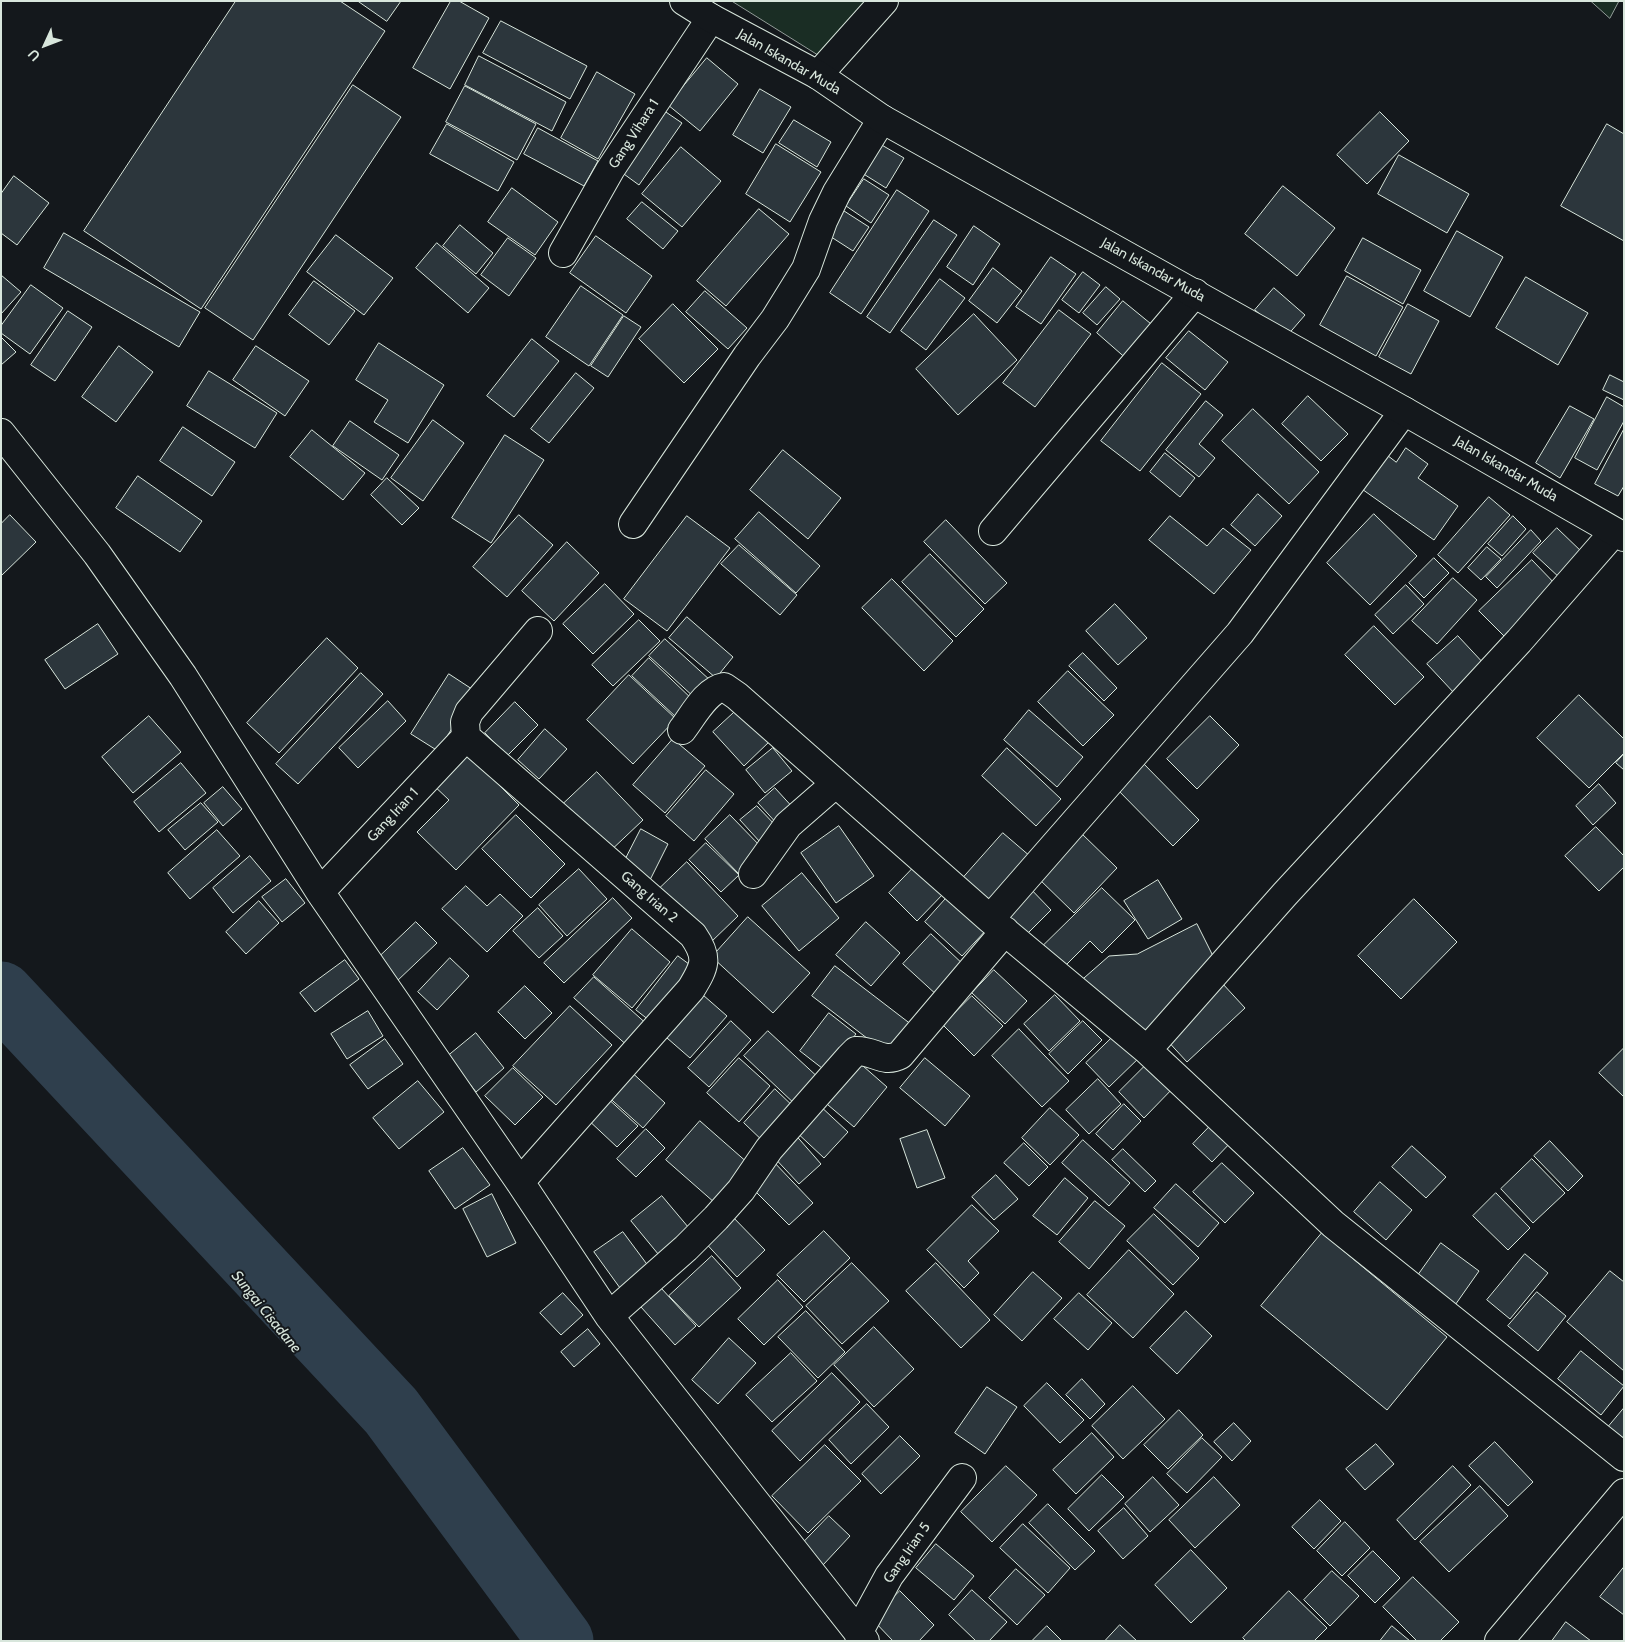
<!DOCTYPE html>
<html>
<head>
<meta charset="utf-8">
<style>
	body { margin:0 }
	#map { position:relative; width:1625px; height:1642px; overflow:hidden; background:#14181c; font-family:Cabin,sans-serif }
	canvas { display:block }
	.frame { position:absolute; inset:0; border:2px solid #d8e6dc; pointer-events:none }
	.north { position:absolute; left:20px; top:20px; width:50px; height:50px; -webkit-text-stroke:4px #14181c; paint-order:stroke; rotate:227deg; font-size:14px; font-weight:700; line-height:20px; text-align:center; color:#d8e6dc }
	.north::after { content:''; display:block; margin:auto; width:18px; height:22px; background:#d8e6dc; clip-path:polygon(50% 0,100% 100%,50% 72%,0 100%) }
</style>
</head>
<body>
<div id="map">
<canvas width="1625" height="1642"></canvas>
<div class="frame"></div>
<div class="north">U</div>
</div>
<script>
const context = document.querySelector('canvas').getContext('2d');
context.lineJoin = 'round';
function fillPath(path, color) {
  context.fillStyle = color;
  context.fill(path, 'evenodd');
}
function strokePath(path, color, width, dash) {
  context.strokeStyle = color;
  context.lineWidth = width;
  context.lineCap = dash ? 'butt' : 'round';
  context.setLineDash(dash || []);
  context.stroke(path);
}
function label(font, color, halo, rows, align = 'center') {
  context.font = font + ' Cabin,sans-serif';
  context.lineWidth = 4;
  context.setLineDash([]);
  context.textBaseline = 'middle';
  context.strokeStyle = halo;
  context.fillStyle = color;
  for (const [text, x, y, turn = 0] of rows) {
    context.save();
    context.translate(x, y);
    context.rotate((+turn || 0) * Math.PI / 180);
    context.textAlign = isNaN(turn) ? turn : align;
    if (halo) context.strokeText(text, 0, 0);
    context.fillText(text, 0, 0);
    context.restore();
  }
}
const green = new Path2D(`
	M732,1H890L833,64Z
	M1591,1H1619L1610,18Z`);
const river = new Path2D(`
	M1,994L391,1411L561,1641`);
const building = new Path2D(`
	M236,1H340L385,31L201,309L84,231Z
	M358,1H401L387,21Z
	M451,1H459L489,18L450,89L413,68Z
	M501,21L587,66L570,99L483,53Z
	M479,56L566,102L552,131L465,85Z
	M707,58L738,84L700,131L668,105Z
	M597,72L635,94L598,159L561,138Z
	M353,85L401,117L253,340L205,308Z
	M465,86L536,124L517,160L446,122Z
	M760,89L791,107L763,153L733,135Z
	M660,108L682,123L639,185L617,169Z
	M1380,112L1409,141L1367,184L1337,155Z
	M794,120L831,142L817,167L779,143Z
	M447,124L514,162L498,191L430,154Z
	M1607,124L1624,134V241L1561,206Z
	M538,128L598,161L584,186L524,154Z
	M776,144L821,172L790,222L746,194Z
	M880,144L904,158L886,188L862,173Z
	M681,147L721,181L682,227L642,194Z
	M1399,155L1469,194L1447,233L1378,194Z
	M14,176L49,203L17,245L1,233V194Z
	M864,179L889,195L871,223L846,206Z
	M1283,186L1335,228L1297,276L1245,234Z
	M512,188L558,222L535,255L488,222Z
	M897,190L929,211L861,314L830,293Z
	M642,202L678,231L663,249L627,219Z
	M759,209L789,234L726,306L697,281Z
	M841,209L869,227L853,251L825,233Z
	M934,220L957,235L890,333L867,317Z
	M460,225L493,253L476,274L443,246Z
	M974,226L1000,244L973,285L947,267Z
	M1457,231L1503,257L1470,317L1424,291Z
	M64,233L200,312L179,347L44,268Z
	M336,235L393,278L364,315L307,272Z
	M596,236L652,276L626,313L570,273Z
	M508,238L536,258L509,296L481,275Z
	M1363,238L1421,270L1403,304L1345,271Z
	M437,243L489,288L468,313L416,268Z
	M1051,257L1076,274L1041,324L1016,307Z
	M993,268L1022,291L997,323L969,301Z
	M1083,272L1100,285L1079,313L1062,300Z
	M1,275L21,292L1,314Z
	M1347,276L1403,307L1376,356L1320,325Z
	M1526,277L1588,313L1558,365L1496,328Z
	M940,279L965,298L926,350L901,331Z
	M314,281L355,311L329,345L289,315Z
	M31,285L63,308L30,354L1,333V326Z
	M581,286L623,315L589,366L546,337Z
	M1106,287L1120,299L1097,325L1083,313Z
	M1274,288L1305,315L1286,337L1255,310Z
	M705,291L747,328L728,349L686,312Z
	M1123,301L1156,328L1129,361L1097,333Z
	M673,304L718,349L684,383L639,339Z
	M1408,304L1439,321L1411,374L1379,357Z
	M1059,310L1091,334L1035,407L1003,383Z
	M68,311L92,327L55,381L31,365Z
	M974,314L1017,360L958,415L916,369Z
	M624,316L641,327L608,377L591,366Z
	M1189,331L1228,362L1205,390L1166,358Z
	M1,337L16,352L1,365Z
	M532,339L559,361L514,417L487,396Z
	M379,343L444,385L408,443L374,422L388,400L356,380Z
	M119,346L153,372L116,422L82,397Z
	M256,346L309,381L285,416L233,380Z
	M1162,363L1201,394L1140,471L1101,441Z
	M209,371L277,413L255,448L187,406Z
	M576,373L594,388L549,443L531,429Z
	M1610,375L1624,382V400L1603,390Z
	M1308,396L1348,434L1321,461L1282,424Z
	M1607,397L1624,407V421L1597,470L1575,458Z
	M1206,401L1223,415L1199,444L1215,458L1199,477L1166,450Z
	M1570,406L1594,419L1560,478L1536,463Z
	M1253,409L1319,472L1289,504L1222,441Z
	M433,420L464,443L423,501L391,478Z
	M350,421L399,455L382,480L333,446Z
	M183,427L235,462L212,496L160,461Z
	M1624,429V486L1618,496L1595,484Z
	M312,430L365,473L343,500L290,457Z
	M505,435L544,460L491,543L452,518Z
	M1406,448L1428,464L1418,478L1458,506L1434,540L1359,487L1383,452L1396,462Z
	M783,450L841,498L808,539L750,490Z
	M1165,453L1195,478L1180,497L1150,472Z
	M138,476L202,521L180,552L116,508Z
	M387,478L419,508L402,525L371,495Z
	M1258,494L1282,516L1255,546L1231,525Z
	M1489,497L1510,515L1458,573L1438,555Z
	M759,512L820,566L796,593L735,539Z
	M1374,514L1417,556L1370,605L1327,563Z
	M10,515L36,542L1,576V524Z
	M519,515L553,545L507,597L473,567Z
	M687,516L730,548L667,631L624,599Z
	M1170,516L1207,546L1223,528L1251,550L1214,594L1149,540Z
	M1513,516L1526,529L1502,556L1488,544Z
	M946,520L1007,583L985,604L924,542Z
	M1557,528L1584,554L1561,579L1533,553Z
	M1531,530L1541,541L1497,588L1486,577Z
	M567,542L599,573L554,621L522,591Z
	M739,545L797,595L780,615L721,564Z
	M1487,547L1501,559L1481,580L1468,568Z
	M930,554L984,609L956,637L902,582Z
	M1434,558L1449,573L1424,598L1409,583Z
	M1532,560L1559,588L1507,639L1479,611Z
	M1453,578L1477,600L1437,644L1412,621Z
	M892,579L953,641L924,671L862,608Z
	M605,584L634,614L593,654L563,624Z
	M1406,585L1424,604L1393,634L1375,615Z
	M1115,604L1147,638L1118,665L1086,631Z
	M687,617L733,657L716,678L669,638Z
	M639,620L660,641L613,686L592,665Z
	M98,624L118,654L65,689L45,660Z
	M1374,626L1424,677L1395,705L1345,655Z
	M1458,636L1486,666L1455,694L1427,664Z
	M327,638L358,668L279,753L247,723Z
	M665,639L711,681L695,698L649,656Z
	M1083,653L1117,688L1104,701L1069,666Z
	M649,658L694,701L677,718L632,676Z
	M1068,671L1114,715L1083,746L1038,702Z
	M361,673L383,694L298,784L276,764Z
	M449,674L475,691L438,751L411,734Z
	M629,675L676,719L633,764L587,720Z
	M1579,695L1624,739V753L1589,788L1537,738Z
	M388,701L406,721L358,768L339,748Z
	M515,702L538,725L507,756L485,733Z
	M739,708L770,741L744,766L713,732Z
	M1029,710L1083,757L1057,787L1004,740Z
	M149,716L181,752L133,793L102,757Z
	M1210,716L1239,745L1197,789L1167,759Z
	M545,729L567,749L539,779L518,760Z
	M673,739L705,766L665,813L633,785Z
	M462,748L519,805L456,870L417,832L449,800L430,782Z
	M773,748L792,771L765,793L746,770Z
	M1007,748L1061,799L1036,826L982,776Z
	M1624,754V770L1616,763Z
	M1140,760L1199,820L1173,846L1114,786Z
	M181,763L206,793L159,832L134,802Z
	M706,770L734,794L694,841L666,816Z
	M597,772L643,820L606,855L560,807Z
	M1599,784L1616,803L1593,825L1576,806Z
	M223,787L242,809L223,826L204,803Z
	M775,788L796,811L779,826L758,803Z
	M201,803L218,822L185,850L168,830Z
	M757,806L777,827L760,842L740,820Z
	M516,815L565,864L531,898L482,849Z
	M730,815L764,850L739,874L705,839Z
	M839,826L874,876L836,903L801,853Z
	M1596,827L1624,856V867L1599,891L1565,856Z
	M641,829L668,844L648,884L620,870Z
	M217,830L240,856L190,899L168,873Z
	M1080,832L1117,868L1074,913L1037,877Z
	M1003,833L1038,863L997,908L963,878Z
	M706,843L739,875L721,892L689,860Z
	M250,856L271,881L233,913L213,888Z
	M687,862L738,916L710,943L658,890Z
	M917,864L945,892L917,921L889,893Z
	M579,869L607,899L567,936L539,905Z
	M802,873L839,918L799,951L762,906Z
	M286,879L305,903L282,922L262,897Z
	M1158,880L1182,919L1148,939L1124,901Z
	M1026,884L1051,910L1024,937L999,911Z
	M466,886L487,906L500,894L523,916L487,952L442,909Z
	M1102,888L1135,920L1102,953L1090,941L1065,966L1044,945Z
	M950,894L988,928L962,956L925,922Z
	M613,898L632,918L564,983L544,963Z
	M1414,899L1457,942L1401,999L1358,956Z
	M259,901L279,923L246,954L226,932Z
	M538,908L563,936L539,958L513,931Z
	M748,917L810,973L773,1013L712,957Z
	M416,922L437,943L396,982L376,960Z
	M866,922L900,953L871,986L836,955Z
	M1197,924L1218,966L1145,1042L1076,985L1109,956L1137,954Z
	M632,929L670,962L632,1008L593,975Z
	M931,934L966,967L939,997L903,964Z
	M678,956L697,970L654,1024L636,1010Z
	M450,958L469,976L437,1010L418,992Z
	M345,960L359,979L315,1012L300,993Z
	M835,966L912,1025L889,1055L812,996Z
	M994,970L1027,1001L1005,1024L972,993Z
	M594,977L649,1026L630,1048L574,998Z
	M1222,983L1245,1008L1187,1062L1164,1037Z
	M525,986L552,1013L525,1039L498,1012Z
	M695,988L727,1016L690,1058L659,1031Z
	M1055,995L1080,1021L1049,1051L1024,1024Z
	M972,996L1003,1026L974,1056L943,1025Z
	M570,1006L612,1045L556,1105L513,1066Z
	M368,1011L383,1036L347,1059L331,1034Z
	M829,1013L856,1034L827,1072L800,1051Z
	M731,1021L751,1040L709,1087L688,1068Z
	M1083,1021L1102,1040L1068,1074L1049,1054Z
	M1019,1029L1069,1081L1042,1107L992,1056Z
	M1120,1030L1143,1054L1109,1087L1086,1063Z
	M768,1031L822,1081L798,1107L744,1056Z
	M476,1033L504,1068L476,1092L448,1056Z
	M385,1039L403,1064L368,1089L350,1065Z
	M1624,1048V1097L1599,1073Z
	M739,1058L770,1086L739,1122L707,1093Z
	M925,1058L970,1096L945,1126L900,1088Z
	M855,1059L887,1087L854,1127L821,1099Z
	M1152,1059L1177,1084L1144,1118L1119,1092Z
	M513,1068L543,1097L515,1125L485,1096Z
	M627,1068L665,1103L643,1128L604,1093Z
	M1098,1079L1121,1104L1089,1134L1066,1110Z
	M418,1081L444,1112L399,1149L373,1118Z
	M775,1089L798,1111L767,1145L744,1123Z
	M605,1096L638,1126L617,1147L585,1117Z
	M817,1103L848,1132L824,1158L793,1129Z
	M1124,1104L1141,1121L1113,1150L1096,1134Z
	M1050,1108L1079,1135L1050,1165L1022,1138Z
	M700,1121L749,1164L715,1203L666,1160Z
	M1215,1121L1234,1139L1212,1162L1193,1144Z
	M646,1129L665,1148L636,1177L617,1159Z
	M927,1130L945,1178L917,1188L900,1139Z
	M793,1132L821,1164L799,1184L770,1153Z
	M1083,1140L1130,1183L1109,1206L1062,1163Z
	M1550,1141L1583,1176L1568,1191L1534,1156Z
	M1024,1143L1048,1167L1029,1186L1004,1163Z
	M1412,1146L1446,1177L1426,1198L1392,1167Z
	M463,1148L490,1185L455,1209L429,1171Z
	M1123,1149L1156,1181L1145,1192L1112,1160Z
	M771,1159L813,1203L789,1225L747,1183Z
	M1532,1159L1565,1193L1533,1223L1501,1189Z
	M1222,1163L1254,1193L1225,1223L1193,1192Z
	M996,1175L1018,1199L994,1220L972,1197Z
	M1065,1178L1088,1198L1057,1235L1033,1216Z
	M1380,1182L1412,1210L1386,1240L1354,1212Z
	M1176,1184L1219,1223L1198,1247L1154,1208Z
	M1496,1193L1530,1228L1508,1250L1473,1216Z
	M492,1194L516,1243L487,1257L463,1209Z
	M662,1196L694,1234L663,1260L631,1221Z
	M1095,1201L1125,1226L1089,1269L1059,1242Z
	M972,1205L999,1231L968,1261L979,1273L964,1288L927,1250Z
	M728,1212L765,1250L737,1277L701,1238Z
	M1154,1214L1199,1258L1173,1285L1127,1241Z
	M824,1231L850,1258L804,1302L777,1275Z
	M623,1232L649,1267L620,1288L594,1252Z
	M1322,1233L1447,1337L1387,1410L1261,1306Z
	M1441,1243L1479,1271L1453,1308L1414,1281Z
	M1129,1250L1174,1294L1133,1338L1087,1295Z
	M1525,1254L1548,1273L1510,1319L1487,1300Z
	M712,1256L741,1288L699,1327L669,1296Z
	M852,1263L889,1301L842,1344L806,1306Z
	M936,1263L990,1320L961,1348L906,1291Z
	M1610,1271L1624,1282V1371L1567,1322Z
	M1033,1272L1062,1298L1022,1341L994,1315Z
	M778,1280L803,1307L764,1345L738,1319Z
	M661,1288L696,1326L675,1345L641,1307Z
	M1537,1292L1566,1316L1538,1351L1508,1326Z
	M563,1293L583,1315L561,1335L540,1313Z
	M1079,1293L1112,1323L1088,1350L1054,1319Z
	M806,1311L845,1352L818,1378L778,1337Z
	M1186,1311L1212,1336L1177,1374L1150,1348Z
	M874,1327L914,1369L874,1407L834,1365Z
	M588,1329L600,1344L574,1367L561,1352Z
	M729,1338L756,1363L718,1404L692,1380Z
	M1581,1351L1624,1386L1601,1415L1558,1379Z
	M791,1353L817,1381L772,1422L746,1395Z
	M832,1373L860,1402L800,1461L772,1431Z
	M1082,1379L1105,1404L1090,1419L1066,1395Z
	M1047,1383L1084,1420L1060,1443L1024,1406Z
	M1133,1386L1165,1419L1123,1459L1092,1426Z
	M987,1387L1017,1407L985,1454L955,1433Z
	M867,1404L889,1427L851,1464L829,1440Z
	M1624,1408V1449L1604,1432Z
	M1179,1410L1203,1435L1168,1469L1144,1445Z
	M1234,1423L1251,1441L1232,1461L1214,1442Z
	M1092,1433L1114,1457L1076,1494L1053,1470Z
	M900,1436L920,1456L881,1494L862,1474Z
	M1202,1438L1222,1457L1187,1493L1167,1474Z
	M1495,1442L1533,1482L1508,1506L1469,1466Z
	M1376,1444L1394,1464L1365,1490L1346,1469Z
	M825,1445L861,1481L808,1533L772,1496Z
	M1006,1466L1037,1495L992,1542L961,1512Z
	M1453,1466L1471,1485L1415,1540L1397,1520Z
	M1102,1475L1124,1497L1089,1531L1068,1509Z
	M1153,1477L1179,1505L1150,1532L1125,1504Z
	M1214,1477L1240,1505L1195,1548L1169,1520Z
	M1480,1486L1508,1516L1449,1572L1420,1542Z
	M1320,1500L1341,1521L1314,1549L1292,1527Z
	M1048,1504L1095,1551L1075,1570L1029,1523Z
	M1124,1508L1148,1536L1123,1559L1098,1531Z
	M829,1516L850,1536L823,1565L802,1544Z
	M1345,1522L1370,1548L1342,1576L1317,1551Z
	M1023,1524L1070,1568L1048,1593L1000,1548Z
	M936,1544L974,1576L954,1600L916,1568Z
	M1191,1550L1227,1588L1191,1623L1155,1585Z
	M1373,1551L1400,1578L1375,1603L1348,1576Z
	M1624,1567V1615L1600,1597Z
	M1016,1569L1045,1595L1017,1625L989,1598Z
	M1332,1571L1359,1596L1330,1626L1304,1600Z
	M1413,1577L1459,1622L1440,1641H1417L1383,1607Z
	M972,1590L1007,1622L989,1641H976L949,1615Z
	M900,1591L934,1625L919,1641H893L872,1619Z
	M1289,1591L1327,1628L1314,1641H1246L1243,1638Z
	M1566,1622L1591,1641H1552Z
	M1120,1625L1137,1641H1105Z
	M1047,1626L1062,1641H1032Z
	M1392,1626L1410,1641H1380Z`);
const street = new Path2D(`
	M818,75L884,1
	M563,253L610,170L711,18
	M1,433L97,554L183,676L320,892L520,1182L609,1316L865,1641
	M633,524L747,356L775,319L806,269L823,221L837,192L882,119
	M993,531L1195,293
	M682,730C693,716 706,690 724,687L737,696L990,919L1147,1050L1333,1224L1624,1457
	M753,874L788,825L835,784
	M320,892L466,737
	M990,919L1240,633L1404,411
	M1147,1050L1285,894L1519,641L1614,532
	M520,1182L691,989C705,966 709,958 693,935L466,737L465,722L469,712L538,631
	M609,1316L686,1248L716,1218L741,1190L769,1149L850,1057L856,1051C874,1050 883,1064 900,1055L1005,931
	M858,1633L889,1576L962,1478
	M1499,1641L1624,1493`);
const secondary = new Path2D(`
	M684,1L711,18L818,75L882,119L1404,411L1624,537`);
const streetNames = [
	["Jalan Iskandar Muda",789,62,30],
	["Gang Vihara 1",634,134,-57],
	["Jalan Iskandar Muda",1153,270,29],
	["Jalan Iskandar Muda",1506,469,30],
	["Gang Irian 1",393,815,-47],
	["Gang Irian 2",649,897,41],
	["Gang Irian 5",907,1553,-55]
];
const waterNames = [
	["Sungai Cisadane",266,1312,51]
];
fillPath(green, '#1a2d24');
strokePath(green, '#939e99', 1);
strokePath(river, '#2f3f4d', 65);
fillPath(building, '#2c363c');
strokePath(building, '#d8e6dc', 1);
strokePath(street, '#d8e6dc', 30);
strokePath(secondary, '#d8e6dc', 30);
strokePath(street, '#14181c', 28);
strokePath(secondary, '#14181c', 28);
label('14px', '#d8e6dc', '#14181c', streetNames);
label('italic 15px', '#d8e6dc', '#14181c', waterNames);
</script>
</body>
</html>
